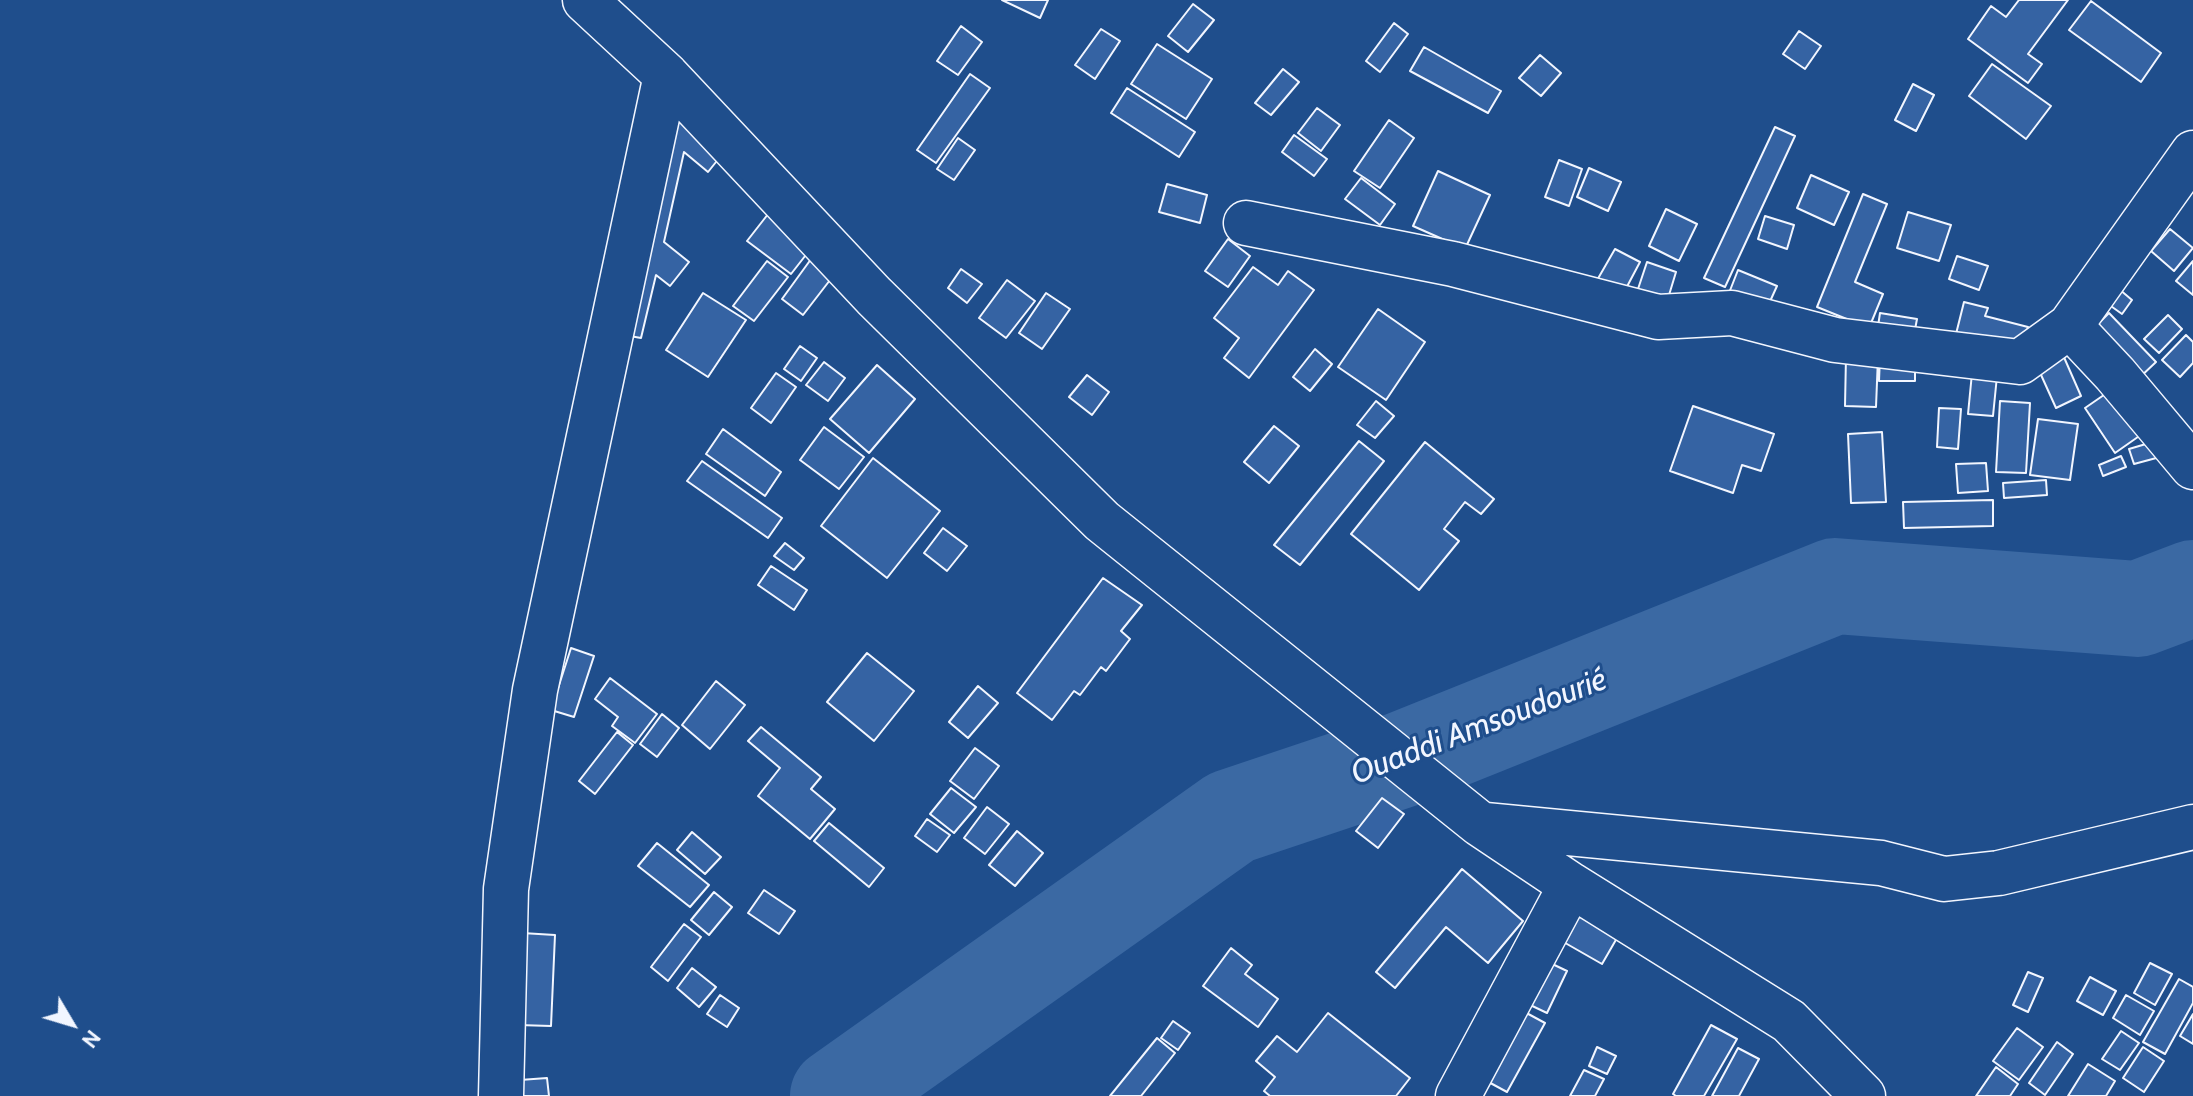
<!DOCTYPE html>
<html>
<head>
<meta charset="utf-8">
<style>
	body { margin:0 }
	#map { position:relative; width:2193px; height:1096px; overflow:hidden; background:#1f4e8c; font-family:Cabin,sans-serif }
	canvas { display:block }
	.north { position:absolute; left:32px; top:984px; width:80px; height:80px; -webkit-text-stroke:6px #1f4e8c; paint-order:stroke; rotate:128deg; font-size:22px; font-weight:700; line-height:32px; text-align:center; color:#f2f6ff }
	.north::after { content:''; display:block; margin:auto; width:28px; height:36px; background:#f2f6ff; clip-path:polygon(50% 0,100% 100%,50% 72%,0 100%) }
</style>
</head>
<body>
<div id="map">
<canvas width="2193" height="1096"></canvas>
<div class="north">N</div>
</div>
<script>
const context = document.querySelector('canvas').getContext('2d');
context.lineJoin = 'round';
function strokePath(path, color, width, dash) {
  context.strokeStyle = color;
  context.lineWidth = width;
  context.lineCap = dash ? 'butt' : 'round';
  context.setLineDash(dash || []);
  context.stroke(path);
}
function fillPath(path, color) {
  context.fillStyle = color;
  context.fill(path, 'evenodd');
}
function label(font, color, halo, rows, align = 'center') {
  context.font = font + ' Cabin,sans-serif';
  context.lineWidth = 6;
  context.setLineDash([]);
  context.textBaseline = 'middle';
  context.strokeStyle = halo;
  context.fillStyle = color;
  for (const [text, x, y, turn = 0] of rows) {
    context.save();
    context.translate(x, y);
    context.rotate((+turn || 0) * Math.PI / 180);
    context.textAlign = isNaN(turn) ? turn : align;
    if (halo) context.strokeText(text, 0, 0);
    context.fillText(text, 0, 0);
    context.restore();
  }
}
const river = new Path2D(`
	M838,1096L1231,817L1401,760L1835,586L2138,609L2193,588`);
const building = new Path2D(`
	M1002,0H1048L1040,18Z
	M2019,0H2068L2028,54L2042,64L2028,83L1968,39L1991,6L2006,17Z
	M2091,1L2161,53L2141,82L2069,30Z
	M1193,4L1214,20L1188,52L1168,36Z
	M1394,23L1408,34L1380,72L1366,61Z
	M961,26L982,42L958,75L937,61Z
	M1101,29L1120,41L1095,79L1075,65Z
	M1799,31L1821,46L1805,69L1783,54Z
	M1157,44L1212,79L1186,119L1131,84Z
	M1424,47L1501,91L1488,113L1410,71Z
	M1540,55L1561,73L1541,96L1519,78Z
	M1992,64L2051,106L2026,139L1969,96Z
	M1283,69L1299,82L1271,115L1255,103Z
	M970,74L990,88L936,163L917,150Z
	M1913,84L1934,95L1916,131L1895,120Z
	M1127,88L1195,132L1179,157L1111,113Z
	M1317,108L1340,125L1321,151L1298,133Z
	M674,112L724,152L708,172L684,152L664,242L689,262L670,286L656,275L641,338L624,335Z
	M1389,120L1414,138L1380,188L1354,171Z
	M1775,127L1795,136L1725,287L1704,278Z
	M1294,135L1327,159L1314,176L1282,152Z
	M958,138L975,150L954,180L937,169Z
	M1559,160L1582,169L1569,206L1545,197Z
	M1589,168L1621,182L1608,211L1577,197Z
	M1438,171L1490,195L1465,249L1413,226Z
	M1811,175L1849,192L1834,225L1797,208Z
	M1361,178L1395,204L1380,225L1345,199Z
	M1167,184L1207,195L1200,223L1159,212Z
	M1863,194L1887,204L1855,282L1883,294L1869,328L1817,307Z
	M772,209L816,242L791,274L747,241Z
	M1666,209L1697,224L1679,261L1649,246Z
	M1908,212L1951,225L1939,261L1897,248Z
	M1765,216L1794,225L1787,249L1758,239Z
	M2170,229L2193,248L2174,271L2151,251Z
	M1228,239L1250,256L1228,287L1205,271Z
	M1615,249L1640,262L1622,296L1596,282Z
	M814,255L837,271L803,315L782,299Z
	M1957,256L1988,266L1979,290L1949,279Z
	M767,261L788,277L754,321L733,306Z
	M2193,261V295L2176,281Z
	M1647,262L1676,272L1666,305L1636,295Z
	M1253,267L1278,285L1288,271L1314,290L1249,378L1224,358L1239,338L1214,318Z
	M961,269L982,284L967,303L948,288Z
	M1738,270L1777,286L1767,308L1729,293Z
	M1007,280L1035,301L1006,338L979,318Z
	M2119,289L2132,300L2122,314L2108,304Z
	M703,293L746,320L708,377L666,350Z
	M1046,293L1070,309L1042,349L1019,333Z
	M1964,302L1988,308L1985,316L2028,327L2019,359L1954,342Z
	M1378,309L1425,342L1386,400L1338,367Z
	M1880,313L1917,319L1913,340L1877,333Z
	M2109,313L2156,362L2138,379L2092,330Z
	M2168,315L2182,329L2159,353L2144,339Z
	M2186,335L2193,342V363L2180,377L2162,360Z
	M800,346L817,358L801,381L784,369Z
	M1315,349L1332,364L1310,391L1293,377Z
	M2063,355L2081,396L2056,408L2037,366Z
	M1846,356L1878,357L1876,407L1845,406Z
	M1880,356L1915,357V381H1879Z
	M824,362L845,378L828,401L806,385Z
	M877,365L915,399L869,453L830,419Z
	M776,373L796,387L771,423L751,408Z
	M1972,373L1997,376L1993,416L1968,414Z
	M1087,375L1109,392L1092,415L1069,397Z
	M2114,388L2145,432L2115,453L2085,408Z
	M1376,401L1394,416L1375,438L1357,425Z
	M2000,401L2030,403L2026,473L1996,472Z
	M1693,406L1774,434L1761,471L1742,465L1733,493L1670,471Z
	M1939,408L1961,409L1958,449L1937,447Z
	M2038,419L2078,424L2070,480L2030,475Z
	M1274,426L1299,446L1269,483L1244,462Z
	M824,427L864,457L839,489L800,460Z
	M723,429L781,472L765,496L706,454Z
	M1882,432L1886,502L1851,503L1848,434Z
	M1359,441L1384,461L1300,565L1274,545Z
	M2156,441L2160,457L2134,464L2129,449Z
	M1425,442L1494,499L1481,514L1465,502L1444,529L1459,541L1419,590L1351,534Z
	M2121,456L2126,467L2103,476L2099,465Z
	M873,458L940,511L887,578L821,526Z
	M702,461L782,518L768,538L687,481Z
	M1986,463L1988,491L1958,493L1956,464Z
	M2046,480L2047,495L2004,498L2003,483Z
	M1993,500V526L1904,528L1903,502Z
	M943,528L967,546L947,571L924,553Z
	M785,543L804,558L794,570L774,556Z
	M771,566L807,590L794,610L758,585Z
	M1103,578L1142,605L1121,631L1130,639L1106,671L1101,667L1080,695L1074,691L1052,720L1017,693Z
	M571,648L594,656L574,717L551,710Z
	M867,653L914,691L874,741L827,702Z
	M610,678L657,714L635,743L612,726L618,717L595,699Z
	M716,681L745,705L710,749L682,725Z
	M978,686L998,703L968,738L949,722Z
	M662,714L679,728L657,757L640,744Z
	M761,727L821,777L811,789L835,809L810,839L758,796L780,768L748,741Z
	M617,732L633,745L595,794L579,781Z
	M975,748L999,766L974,799L950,781Z
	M951,788L976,807L954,833L930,814Z
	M1382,798L1404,814L1378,848L1356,831Z
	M987,807L1009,824L985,854L964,838Z
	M927,819L950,835L937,852L915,836Z
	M829,823L884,868L869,887L814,841Z
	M1017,831L1043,853L1015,886L989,865Z
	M692,832L721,857L705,874L677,850Z
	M657,843L709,885L690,907L638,866Z
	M1462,869L1523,921L1488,963L1446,927L1395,988L1376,972Z
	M764,890L795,911L779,934L748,913Z
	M714,892L732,907L709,935L691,920Z
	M1575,914L1617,938L1602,964L1560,940Z
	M684,924L701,937L668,981L651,967Z
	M522,933L555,935L551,1026L518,1025Z
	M1231,948L1252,965L1245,974L1278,999L1258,1027L1203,986Z
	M1546,961L1567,971L1547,1013L1526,1003Z
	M2150,963L2172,974L2155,1005L2134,993Z
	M692,968L716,987L699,1007L677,988Z
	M2028,972L2043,978L2028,1012L2013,1005Z
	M2090,977L2116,991L2103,1015L2077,1001Z
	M2179,979L2193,987V1003L2165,1054L2143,1042Z
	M720,995L739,1008L727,1027L707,1014Z
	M2126,995L2154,1011L2140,1035L2113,1018Z
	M1521,1010L1545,1023L1507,1092L1483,1079Z
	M1328,1013L1410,1078L1396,1096H1270L1264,1091L1275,1077L1256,1061L1277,1036L1297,1052Z
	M2193,1014V1044L2180,1036Z
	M1173,1021L1190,1033L1178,1050L1161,1038Z
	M1711,1025L1737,1039L1704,1096H1676L1673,1094Z
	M2017,1028L2043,1047L2019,1080L1993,1061Z
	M2121,1031L2139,1043L2120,1070L2102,1059Z
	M1157,1038L1175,1053L1141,1096H1110Z
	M2057,1042L2073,1054L2045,1095L2029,1083Z
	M1597,1047L1616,1056L1607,1074L1589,1066Z
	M2143,1047L2164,1061L2144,1092L2123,1078Z
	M1738,1048L1759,1059L1739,1096H1712Z
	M2088,1064L2115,1081L2106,1096H2068Z
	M1996,1067L2018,1084L2010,1096H1976Z
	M1584,1070L1604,1079L1595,1096H1570Z
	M547,1078L549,1096H521L520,1080Z`);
const street = new Path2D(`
	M585,0L666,75L874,296L1102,521L1480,824L1571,885L1789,1021L1863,1096
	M1246,223L1453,264L1658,317L1732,313L1835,340L2020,362L2070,326L2193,153
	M2070,326L2115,374L2193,467
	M1485,825L1881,863L1944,879L1999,873L2193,827
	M501,1096L506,889L535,690L666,75
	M1458,1096L1571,885`);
const waterNames = [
	["Ouaddi Amsoudourié",1479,727,-21]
];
strokePath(river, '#3b69a3', 96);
fillPath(building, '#3563a3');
strokePath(building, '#f2f6ff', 2);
strokePath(street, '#f2f6ff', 47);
strokePath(street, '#1f4e8c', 44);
label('italic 32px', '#f2f6ff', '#1f4e8c', waterNames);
</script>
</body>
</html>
